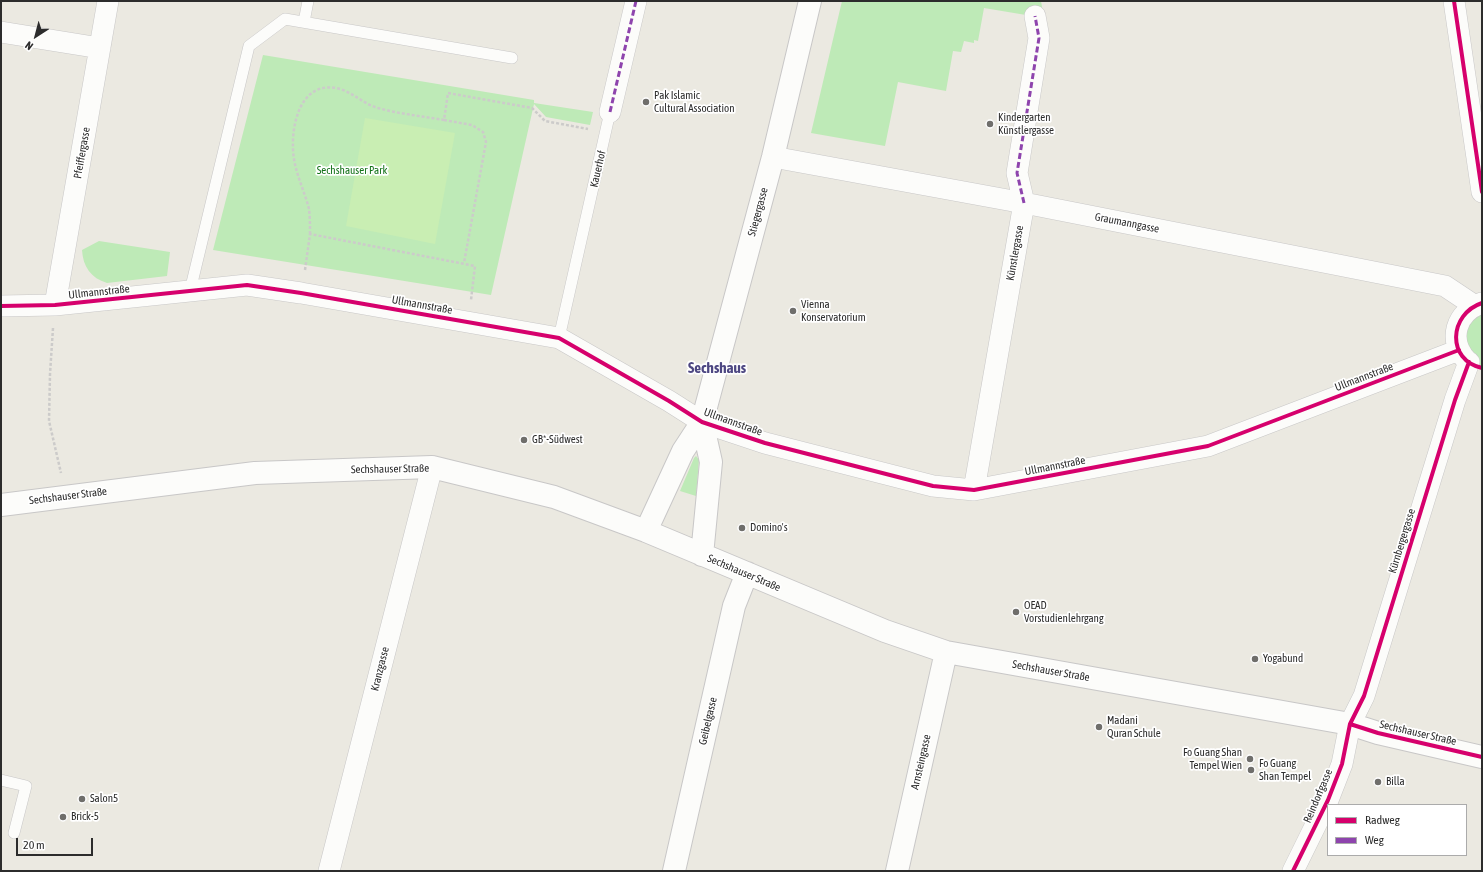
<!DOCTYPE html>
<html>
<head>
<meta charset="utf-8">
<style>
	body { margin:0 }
	#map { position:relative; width:1483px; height:872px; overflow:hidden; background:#ebe9e1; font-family:"Asap Condensed",sans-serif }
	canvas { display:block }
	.frame { position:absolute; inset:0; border:2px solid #2c2c2c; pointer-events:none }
	.legend { position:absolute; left:1327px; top:804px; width:140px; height:52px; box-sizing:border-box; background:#fff; border:1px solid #ababab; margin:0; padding:5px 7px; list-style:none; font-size:12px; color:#2c2c2c }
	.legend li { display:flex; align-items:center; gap:8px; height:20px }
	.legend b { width:20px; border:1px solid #ababab }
	.north { position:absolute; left:16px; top:16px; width:40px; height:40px; -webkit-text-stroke:3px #fff; paint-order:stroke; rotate:216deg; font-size:11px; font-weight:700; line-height:16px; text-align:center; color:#2c2c2c }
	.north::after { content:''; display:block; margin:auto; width:14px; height:18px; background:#2c2c2c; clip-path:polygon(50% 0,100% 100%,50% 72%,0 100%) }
	.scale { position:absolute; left:16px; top:838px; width:77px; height:18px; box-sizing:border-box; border:2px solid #2c2c2c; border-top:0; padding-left:5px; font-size:12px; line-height:14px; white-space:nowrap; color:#2c2c2c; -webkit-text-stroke:3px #fff; paint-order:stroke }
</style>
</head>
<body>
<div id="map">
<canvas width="1483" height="872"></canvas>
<div class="frame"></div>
<ul class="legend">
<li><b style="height:5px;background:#d6006c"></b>Radweg</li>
<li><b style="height:5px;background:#8e44ad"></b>Weg</li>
</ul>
<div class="north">N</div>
<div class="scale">20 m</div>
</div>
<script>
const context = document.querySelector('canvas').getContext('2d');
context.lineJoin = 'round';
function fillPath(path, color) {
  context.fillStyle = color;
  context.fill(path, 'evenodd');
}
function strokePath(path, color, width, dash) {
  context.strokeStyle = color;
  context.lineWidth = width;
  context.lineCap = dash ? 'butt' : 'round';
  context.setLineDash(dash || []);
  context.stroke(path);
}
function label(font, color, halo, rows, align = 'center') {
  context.font = font + ' "Asap Condensed",sans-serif';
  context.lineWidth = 3.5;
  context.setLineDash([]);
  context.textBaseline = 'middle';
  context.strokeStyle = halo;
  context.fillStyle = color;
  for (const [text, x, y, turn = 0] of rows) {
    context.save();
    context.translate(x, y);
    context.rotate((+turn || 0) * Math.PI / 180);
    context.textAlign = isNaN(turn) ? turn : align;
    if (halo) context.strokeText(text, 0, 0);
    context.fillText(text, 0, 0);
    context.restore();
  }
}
const green = new Path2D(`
	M842,1H1041L1044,18L984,8L978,41L974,40V43L964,41L961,52L953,51L946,91L898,82L885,146L811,133Z
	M263,55L534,100V103L593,112L590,125L546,117L534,104L491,295L213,250Z
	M99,241L170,252L167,276L107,283C91,278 83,267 82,250Z
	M1482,304V367L1477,365L1468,360L1460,321Z
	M696,456L699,460L696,496L680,491L694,458Z`);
const pitch = new Path2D(`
	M365,118L455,133L435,244L346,226Z`);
const path = new Path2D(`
	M444,120L472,125L483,132L486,142L464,263
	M310,234C310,226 310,217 309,209C304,189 293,169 293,147C292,121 302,82 336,88C352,91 363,104 378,108C399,114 422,116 444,120L448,93L532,108L545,121L588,129
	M305,270L310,234L475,266L471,300
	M53,328L50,374L49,421L61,473`);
const lane = new Path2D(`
	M304,22L308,1
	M190,291L249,46L285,19L512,58
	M559,338L610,112
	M1,780L26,786L14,833`);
const street = new Path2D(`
	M1454,1L1482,192
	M1,32L100,48
	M610,112L636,1
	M773,157L1024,203L1445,286L1475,306
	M55,305L108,1
	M1,306L55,305L247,285L301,293L559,338L669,401L702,422L765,443L933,486L974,490L1208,446L1459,350
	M1467,361C1447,340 1456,312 1482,303
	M974,490L1024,203L1017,173L1039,38L1035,16
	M329,871L432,467
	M1293,871L1328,800L1342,764L1350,724L1364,696L1455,400L1469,362`);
const secondary = new Path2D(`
	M1,505L255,473L432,467L554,497L646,531L885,631L946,652L1350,724L1378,733L1482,757
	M646,531L683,451L702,422L773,157L810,1
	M702,555L711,462L702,422
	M674,871L734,606L747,573
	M897,871L946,652`);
const quiet = new Path2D(`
	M610,112L636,1
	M1024,203L1017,173L1039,38L1035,16`);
const cycleway = new Path2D(`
	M1454,1L1482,192
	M1482,303C1449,314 1446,360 1482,368
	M1,306L55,305L247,285L301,293L559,338L669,401L702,422L765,443L933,486L974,490L1208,446L1459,350
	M1350,724L1378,733L1482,757
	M1293,871L1328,800L1342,764L1350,724L1364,696L1455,400L1469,362`);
const markers = [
	[646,102,4,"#6f6e6b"],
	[990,124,4,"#6f6e6b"],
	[793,311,4,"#6f6e6b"],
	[524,440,4,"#6f6e6b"],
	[742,528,4,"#6f6e6b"],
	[1016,612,4,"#6f6e6b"],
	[1255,659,4,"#6f6e6b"],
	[1099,727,4,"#6f6e6b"],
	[1250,759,4,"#6f6e6b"],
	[1251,770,4,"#6f6e6b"],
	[1378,782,4,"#6f6e6b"],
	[82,799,4,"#6f6e6b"],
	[63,817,4,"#6f6e6b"]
];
const poiNames = [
	["Pak Islamic",654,96],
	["Cultural Association",654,109],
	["Kindergarten",998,118],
	["Künstlergasse",998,131],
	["Vienna",801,305],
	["Konservatorium",801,318],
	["GB*-Südwest",532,440],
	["Domino's",750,528],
	["OEAD",1024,606],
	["Vorstudienlehrgang",1024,619],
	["Yogabund",1263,659],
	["Madani",1107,721],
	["Quran Schule",1107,734],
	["Fo Guang Shan",1242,753,"right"],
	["Tempel Wien",1242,766,"right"],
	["Fo Guang",1259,764],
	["Shan Tempel",1259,777],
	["Billa",1386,782],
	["Salon5",90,799],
	["Brick-5",71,817]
];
const streetNames = [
	["Pfeiffergasse",82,153,-80],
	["Kauerhof",598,169,-77],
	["Stiegergasse",758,212,-75],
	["Graumanngasse",1127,223,11],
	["Künstlergasse",1015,253,-80],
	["Ullmannstraße",99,292,-6],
	["Ullmannstraße",422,305,10],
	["Ullmannstraße",1364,377,-21],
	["Ullmannstraße",733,422,20],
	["Ullmannstraße",1055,466,-11],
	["Sechshauser Straße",390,469,-1],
	["Sechshauser Straße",68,496,-7],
	["Kürnbergergasse",1402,541,-73],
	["Sechshauser Straße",744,573,23],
	["Kranzgasse",380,669,-76],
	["Sechshauser Straße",1051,671,10],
	["Geibelgasse",708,721,-77],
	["Sechshauser Straße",1418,733,13],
	["Arnsteingasse",921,762,-77],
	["Reindorfgasse",1318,796,-67]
];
const parkNames = [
	["Sechshauser Park",352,171]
];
const districtNames = [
	["Sechshaus",717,368]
];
fillPath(green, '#beeab7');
fillPath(pitch, '#c9eeb3');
strokePath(lane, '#c8c7c7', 12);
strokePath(street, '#c8c7c7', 22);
strokePath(secondary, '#c8c7c7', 24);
strokePath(path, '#cccbca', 2.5, [3, 2]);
strokePath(lane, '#fcfcfa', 11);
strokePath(street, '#fcfcfa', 21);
strokePath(secondary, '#fcfcfa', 22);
strokePath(quiet, '#8e44ad', 3, [6, 3]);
strokePath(cycleway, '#d6006c', 4);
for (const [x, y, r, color] of markers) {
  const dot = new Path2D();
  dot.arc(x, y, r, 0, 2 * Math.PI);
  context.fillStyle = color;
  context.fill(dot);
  strokePath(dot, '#fff', 1.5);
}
label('11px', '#2c2c2c', '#fff', poiNames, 'left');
label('11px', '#2c2c2c', '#fff', streetNames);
label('11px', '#137219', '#fff', parkNames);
label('bold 15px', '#4d4782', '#fff', districtNames);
</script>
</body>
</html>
